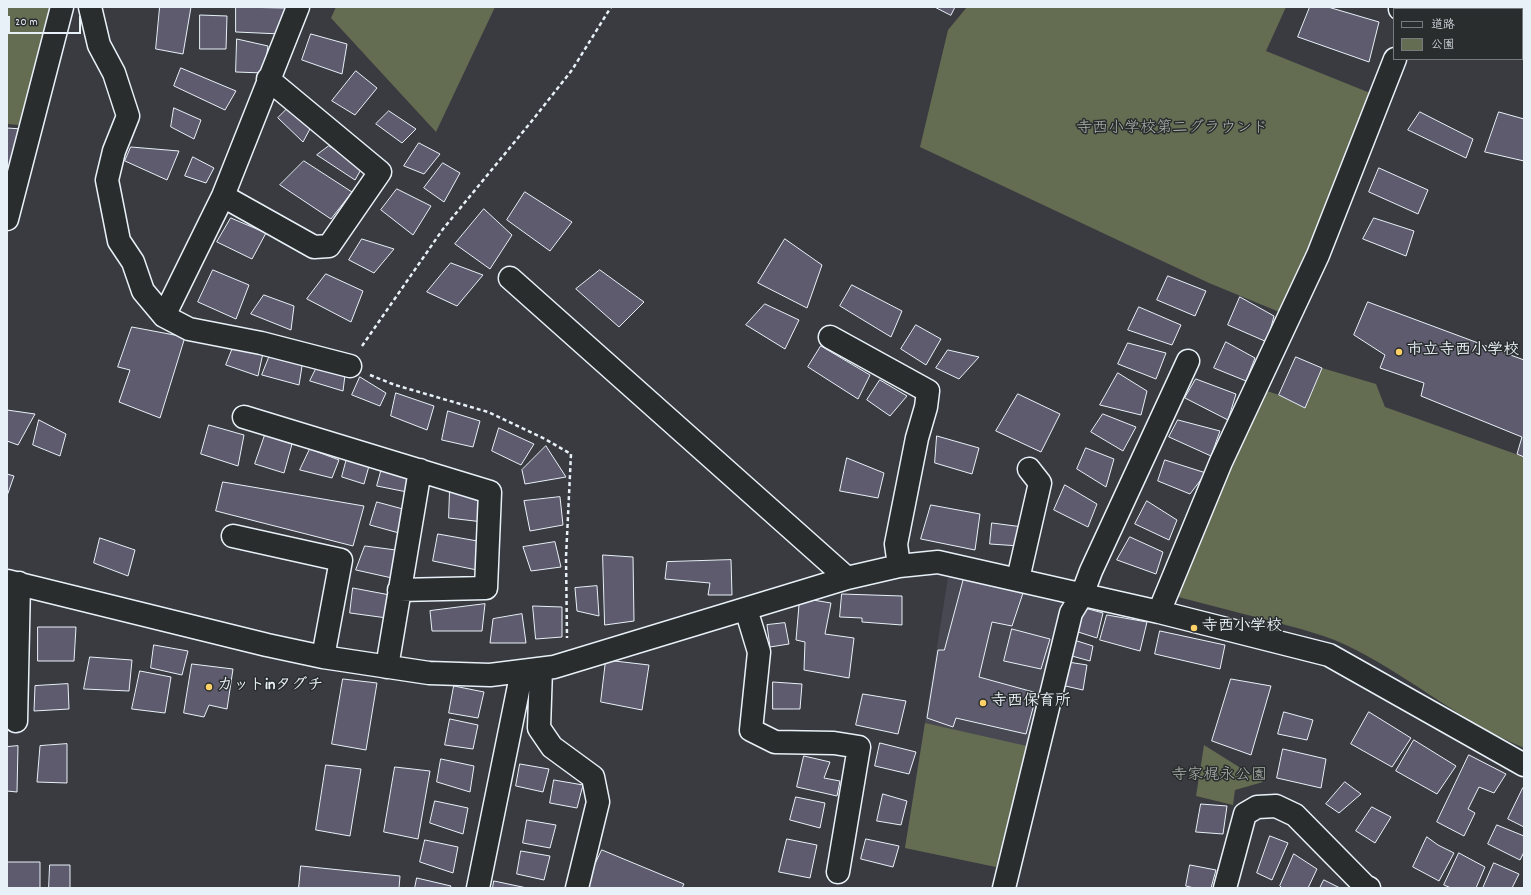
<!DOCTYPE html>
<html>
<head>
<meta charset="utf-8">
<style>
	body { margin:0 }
	#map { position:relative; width:1531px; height:895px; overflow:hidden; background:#393b41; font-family:Dekko,"Klee One",sans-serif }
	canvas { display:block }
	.frame { position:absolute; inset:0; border:8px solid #e8f1f8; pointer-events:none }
	.legend { position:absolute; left:1393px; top:8px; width:130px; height:52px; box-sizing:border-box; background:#2a2d2e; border:1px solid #767b7f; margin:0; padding:5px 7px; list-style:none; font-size:12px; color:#e8f1f8 }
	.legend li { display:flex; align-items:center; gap:8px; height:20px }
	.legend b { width:20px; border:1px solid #767b7f }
	.scale { position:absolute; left:8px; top:16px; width:73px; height:18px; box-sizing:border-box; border:2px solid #e8f1f8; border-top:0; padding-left:5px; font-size:12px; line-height:14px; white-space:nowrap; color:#e8f1f8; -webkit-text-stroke:3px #2a2d2e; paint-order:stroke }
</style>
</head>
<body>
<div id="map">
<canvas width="1531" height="895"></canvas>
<div class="frame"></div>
<ul class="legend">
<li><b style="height:5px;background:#2a2d2e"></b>道路</li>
<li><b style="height:11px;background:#646c52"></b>公園</li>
</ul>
<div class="scale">20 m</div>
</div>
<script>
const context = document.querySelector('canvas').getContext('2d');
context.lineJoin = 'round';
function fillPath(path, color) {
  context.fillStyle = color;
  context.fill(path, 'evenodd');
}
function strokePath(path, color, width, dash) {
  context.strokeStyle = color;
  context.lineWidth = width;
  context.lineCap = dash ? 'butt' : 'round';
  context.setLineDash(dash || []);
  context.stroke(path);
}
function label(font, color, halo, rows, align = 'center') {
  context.font = font + ' Dekko,"Klee One",sans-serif';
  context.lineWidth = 3;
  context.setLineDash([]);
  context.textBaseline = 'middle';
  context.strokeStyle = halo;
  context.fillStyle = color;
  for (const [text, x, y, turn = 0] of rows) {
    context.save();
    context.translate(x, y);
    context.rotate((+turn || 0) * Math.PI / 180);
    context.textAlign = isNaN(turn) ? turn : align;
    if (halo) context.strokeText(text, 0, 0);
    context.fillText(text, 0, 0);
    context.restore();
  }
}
const built = new Path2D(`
	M949,571L1064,601L996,867L905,848Z`);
const green = new Path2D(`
	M7,7H62L31,126L7,124Z
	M336,7H495L436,132L331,18Z
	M967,7H1286L1266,51L1380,97L1289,316L1209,283L920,147L948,30Z
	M1322,368L1376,384L1385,407L1524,457V748C1464,723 1414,680 1356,650C1328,635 1297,628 1267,620C1237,612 1208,605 1178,597L1258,388L1279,395L1305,408Z
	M925,723L1027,746L996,867L905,848Z
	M1204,745L1263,782L1235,790L1233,805L1196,796Z`);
const building = new Path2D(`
	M160,7H191L183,54L156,49Z
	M236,7L285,8L281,34L236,32Z
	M935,7H955L951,15Z
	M1310,7H1328L1379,22L1369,62L1298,37Z
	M200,15L227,16L226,49H200Z
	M311,34L347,44L342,74L302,60Z
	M237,39L268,46L264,73L236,72Z
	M181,68L236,91L225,110L174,86Z
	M356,71L377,88L355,115L332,101Z
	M174,108L201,120L194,139L171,127Z
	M287,109L311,127L303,142L278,118Z
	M389,111L416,129L402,143L376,124Z
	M1420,112L1473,139L1466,158L1408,130Z
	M1499,112L1524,119V161L1485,152Z
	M7,128L22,129L7,179Z
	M419,143L440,154L424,174L404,166Z
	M329,146L363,166L355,180L317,155Z
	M131,147L179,151L167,180L125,161Z
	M193,157L214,168L206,183L185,176Z
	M304,161L352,192L331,219L280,185Z
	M443,163L460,173L444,202L424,188Z
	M1379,168L1428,190L1418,214L1369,192Z
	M397,189L431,206L413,235L381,210Z
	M525,192L572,222L550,251L507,220Z
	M484,209L512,235L490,269L455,244Z
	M231,218L266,233L252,259L217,242Z
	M1374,218L1414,231L1406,256L1363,239Z
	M362,239L394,249L374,273L349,260Z
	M785,239L822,265L807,308L758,283Z
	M451,263L483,275L457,306L427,292Z
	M213,270L249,285L236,319L198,302Z
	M600,270L644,302L619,327L576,289Z
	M326,274L363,291L351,322L307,299Z
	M1168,276L1206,291L1195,316L1157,300Z
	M852,285L902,311L891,337L840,306Z
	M264,295L294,306L291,330L251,314Z
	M1240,297L1274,316L1267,342L1228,325Z
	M1368,302L1524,360V457L1517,454L1522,437L1421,396L1424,383L1380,368L1385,355L1354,335Z
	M765,304L799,320L785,349L746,325Z
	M1139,307L1181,325L1172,345L1128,330Z
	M916,325L941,339L926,365L901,349Z
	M132,327L185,337L160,418L119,402L130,370L118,367Z
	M1226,342L1255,358L1246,381L1214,368Z
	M1128,343L1166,353L1156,379L1118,364Z
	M234,345L263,353L258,376L226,365Z
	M821,346L870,375L858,399L808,367Z
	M948,350L979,357L959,379L936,368Z
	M270,355L303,360L299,385L262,375Z
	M1296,357L1322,368L1305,408L1279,395Z
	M318,365L345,375L343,391L310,381Z
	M1118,373L1147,391L1141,415L1100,405Z
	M360,377L386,393L380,406L352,395Z
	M1196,379L1236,394L1228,420L1185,398Z
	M880,380L907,396L890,416L867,400Z
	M396,393L434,406L427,430L391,416Z
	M1018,394L1060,414L1041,452L996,431Z
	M7,410L35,414L18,445L7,441Z
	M448,411L480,421L473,447L442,440Z
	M1103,414L1136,427L1123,451L1091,432Z
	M39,420L66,434L60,456L33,445Z
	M1178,420L1220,431L1211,456L1169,437Z
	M209,425L244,435L238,466L201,454Z
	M499,428L534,444L521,465L492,451Z
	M265,435L292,444L284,473L255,464Z
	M937,436L979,448L972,474L935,463Z
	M546,446L566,477L525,484L522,470Z
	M1086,448L1114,459L1106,487L1077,469Z
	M310,449L339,460L332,478L300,470Z
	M347,458L369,466L364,484L342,477Z
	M847,458L884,473L878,498L840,491Z
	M1165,460L1206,473L1190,494L1158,481Z
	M382,468L413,473L407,492L377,486Z
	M7,474L14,476L7,496Z
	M223,482L364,506L353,546L216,511Z
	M1065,485L1097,504L1088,527L1054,510Z
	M450,489L484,497L483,522L449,518Z
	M560,497L563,525L530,531L524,501Z
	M1147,501L1177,520L1169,540L1135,524Z
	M377,502L403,509L399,533L370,525Z
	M931,505L980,514L975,550L921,539Z
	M992,523L1023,527L1020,546L990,544Z
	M438,534L483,542L477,570L433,561Z
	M1130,537L1163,552L1156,574L1117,560Z
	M100,538L135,550L128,576L94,563Z
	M555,542L561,567L531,571L523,547Z
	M365,546L396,550L392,578L356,570Z
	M603,555L633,557L634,621L605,625Z
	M731,560L732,595H708L710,583L665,579L667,562Z
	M964,578L1023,593L1012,626L992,622L979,677L1037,693L1026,734L956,718L953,727L927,718L938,650H944Z
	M597,586L599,616L577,611L575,588Z
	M353,588L390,595L387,618L350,613Z
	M842,594L902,596V625L862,622V618L840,617Z
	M813,600L831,603L825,634L854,638L849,678L804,670L805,642L796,640L799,605Z
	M485,604L482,631H432L430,611Z
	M533,606L562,607V637L536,639Z
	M1081,607L1103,613L1097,638L1075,631Z
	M522,614L526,643H490L493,619Z
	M1107,615L1147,622L1140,651L1100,640Z
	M785,623L789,644L770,647L767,625Z
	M38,627H76L74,661H38Z
	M1012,629L1050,639L1041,669L1004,661Z
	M1160,631L1225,645L1220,669L1155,654Z
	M1074,640L1093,646L1090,661L1072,656Z
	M154,645L188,651L182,675L151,668Z
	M90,657L132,660L129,691L84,689Z
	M606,660L649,665L642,710L601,702Z
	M1068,662L1087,665L1083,690L1061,685Z
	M192,664L233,669L227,709L209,705L204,717L184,713Z
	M140,671L171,677L165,713L132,709Z
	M343,679L377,683L366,750L332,744Z
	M1231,679L1271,686L1251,755L1212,741Z
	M773,682L802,684L800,709H773Z
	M68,684L69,709L34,711L35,686Z
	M454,686L484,692L478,718L449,713Z
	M863,694L906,701L898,734L856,725Z
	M1284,712L1313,720L1307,740L1278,734Z
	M1369,712L1411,738L1392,767L1351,744Z
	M450,719L478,725L473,749L445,745Z
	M1414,740L1456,766L1437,794L1396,771Z
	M880,743L916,752L909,774L875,766Z
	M67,744V783L37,782L40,746Z
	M18,746L17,792L7,791V747Z
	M1283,749L1326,759L1321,788L1277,778Z
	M1469,755L1506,774L1494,793L1479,787L1468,809L1475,813L1464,836L1437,822Z
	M804,756L830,762L824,778L840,781L837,796L797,787Z
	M441,759L474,766L470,792L437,782Z
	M520,764L549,769L543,792L516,786Z
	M326,765L361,769L350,836L316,830Z
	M395,767L430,771L418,839L384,832Z
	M554,780L583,785L577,808L550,803Z
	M1345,782L1361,794L1339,813L1326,804Z
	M1523,788L1524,789V827L1508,819Z
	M883,794L907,801L901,825L877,821Z
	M796,797L825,803L820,828L790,820Z
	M435,801L468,808L463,834L430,823Z
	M1201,804L1227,806L1223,834L1196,832Z
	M1372,807L1391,817L1375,843L1356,831Z
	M527,820L556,825L550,848L523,843Z
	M1497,825L1524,836V852L1520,860L1488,844Z
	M1270,836L1288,843L1272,880L1257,873Z
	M1427,837L1438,845L1454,853L1439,881L1413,867Z
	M787,839L817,845L810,878L779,872Z
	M866,839L899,846L893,867L861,859Z
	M425,840L458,847L453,873L420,862Z
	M602,850L684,884L682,888H584Z
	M521,851L550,856L544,880L517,874Z
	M1459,853L1485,867L1476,888H1451L1444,885Z
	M1294,854L1317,869L1308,888H1282L1280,886Z
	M7,862H40V888H7Z
	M1494,863L1519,874L1512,888H1483Z
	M50,865H70V888H49Z
	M1190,865L1216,870L1211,888H1194L1186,886Z
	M301,866L400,876L399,888H299Z
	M417,878L451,886L450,888H415Z
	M1324,880L1340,888H1320Z
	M494,881L527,888H493Z`);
const path = new Path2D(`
	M362,346L443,229L531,122L572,70L611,7
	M370,375L395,385L488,412L545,439L571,454L566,557L567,638`);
const minor = new Path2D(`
	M90,7L99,45L114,73L128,116L114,151L107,180L119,241L133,262L143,291L164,316L189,329L261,343L350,366
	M1512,7L1520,9
	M1400,9V7
	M223,196L314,247L329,246L380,172L268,79
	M7,219L62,7
	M510,278L847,578
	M164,316L223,196L298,7
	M830,337L928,391L926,407L917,438L896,544L899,566
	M244,417L490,492L486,588L399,590
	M233,536L341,560L323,657
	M1018,579L1040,483L1029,469
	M7,581L267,645L323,657L429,673L490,675L554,667L847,578L899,566L938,562L1159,612L1329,655L1524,765
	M746,609L759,652L751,730L775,742L834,743L859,747L838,872
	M1159,612L1221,462L1318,255L1395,59
	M387,667L420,470
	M541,669L539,728L552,747L593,777L598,802L577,888
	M16,721L19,583
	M478,888L522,671
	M1004,888L1071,613L1082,595L1091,571L1188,361
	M1225,888L1245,814L1257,807L1276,806L1295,815L1365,886L1369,888`);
const markers = [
	[1399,352,4,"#ffd166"],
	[1194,628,4,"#ffd166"],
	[209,687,4,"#ffd166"],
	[983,703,4,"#ffd166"]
];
const parkNames = [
	["寺西小学校第二グラウンド",1172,130],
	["寺家梶永公園",1219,777]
];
const poiNames = [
	["市立寺西小学校",1407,352],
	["寺西小学校",1202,628],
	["カットinタグチ",217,687],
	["寺西保育所",991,703]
];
fillPath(built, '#474851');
fillPath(green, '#646c52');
fillPath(building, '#5d5b6d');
strokePath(building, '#e8f1f8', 1);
strokePath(minor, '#e8f1f8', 25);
strokePath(path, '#e8f1f8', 2.5, [4, 3]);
strokePath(minor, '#2a2d2e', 22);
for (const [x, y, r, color] of markers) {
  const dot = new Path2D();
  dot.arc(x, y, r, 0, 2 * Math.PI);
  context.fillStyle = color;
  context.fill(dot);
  strokePath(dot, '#2a2d2e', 1.5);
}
label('16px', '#adb5ad', '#2a2d2e', parkNames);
label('bold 16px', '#e8f1f8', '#2a2d2e', poiNames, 'left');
</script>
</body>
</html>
